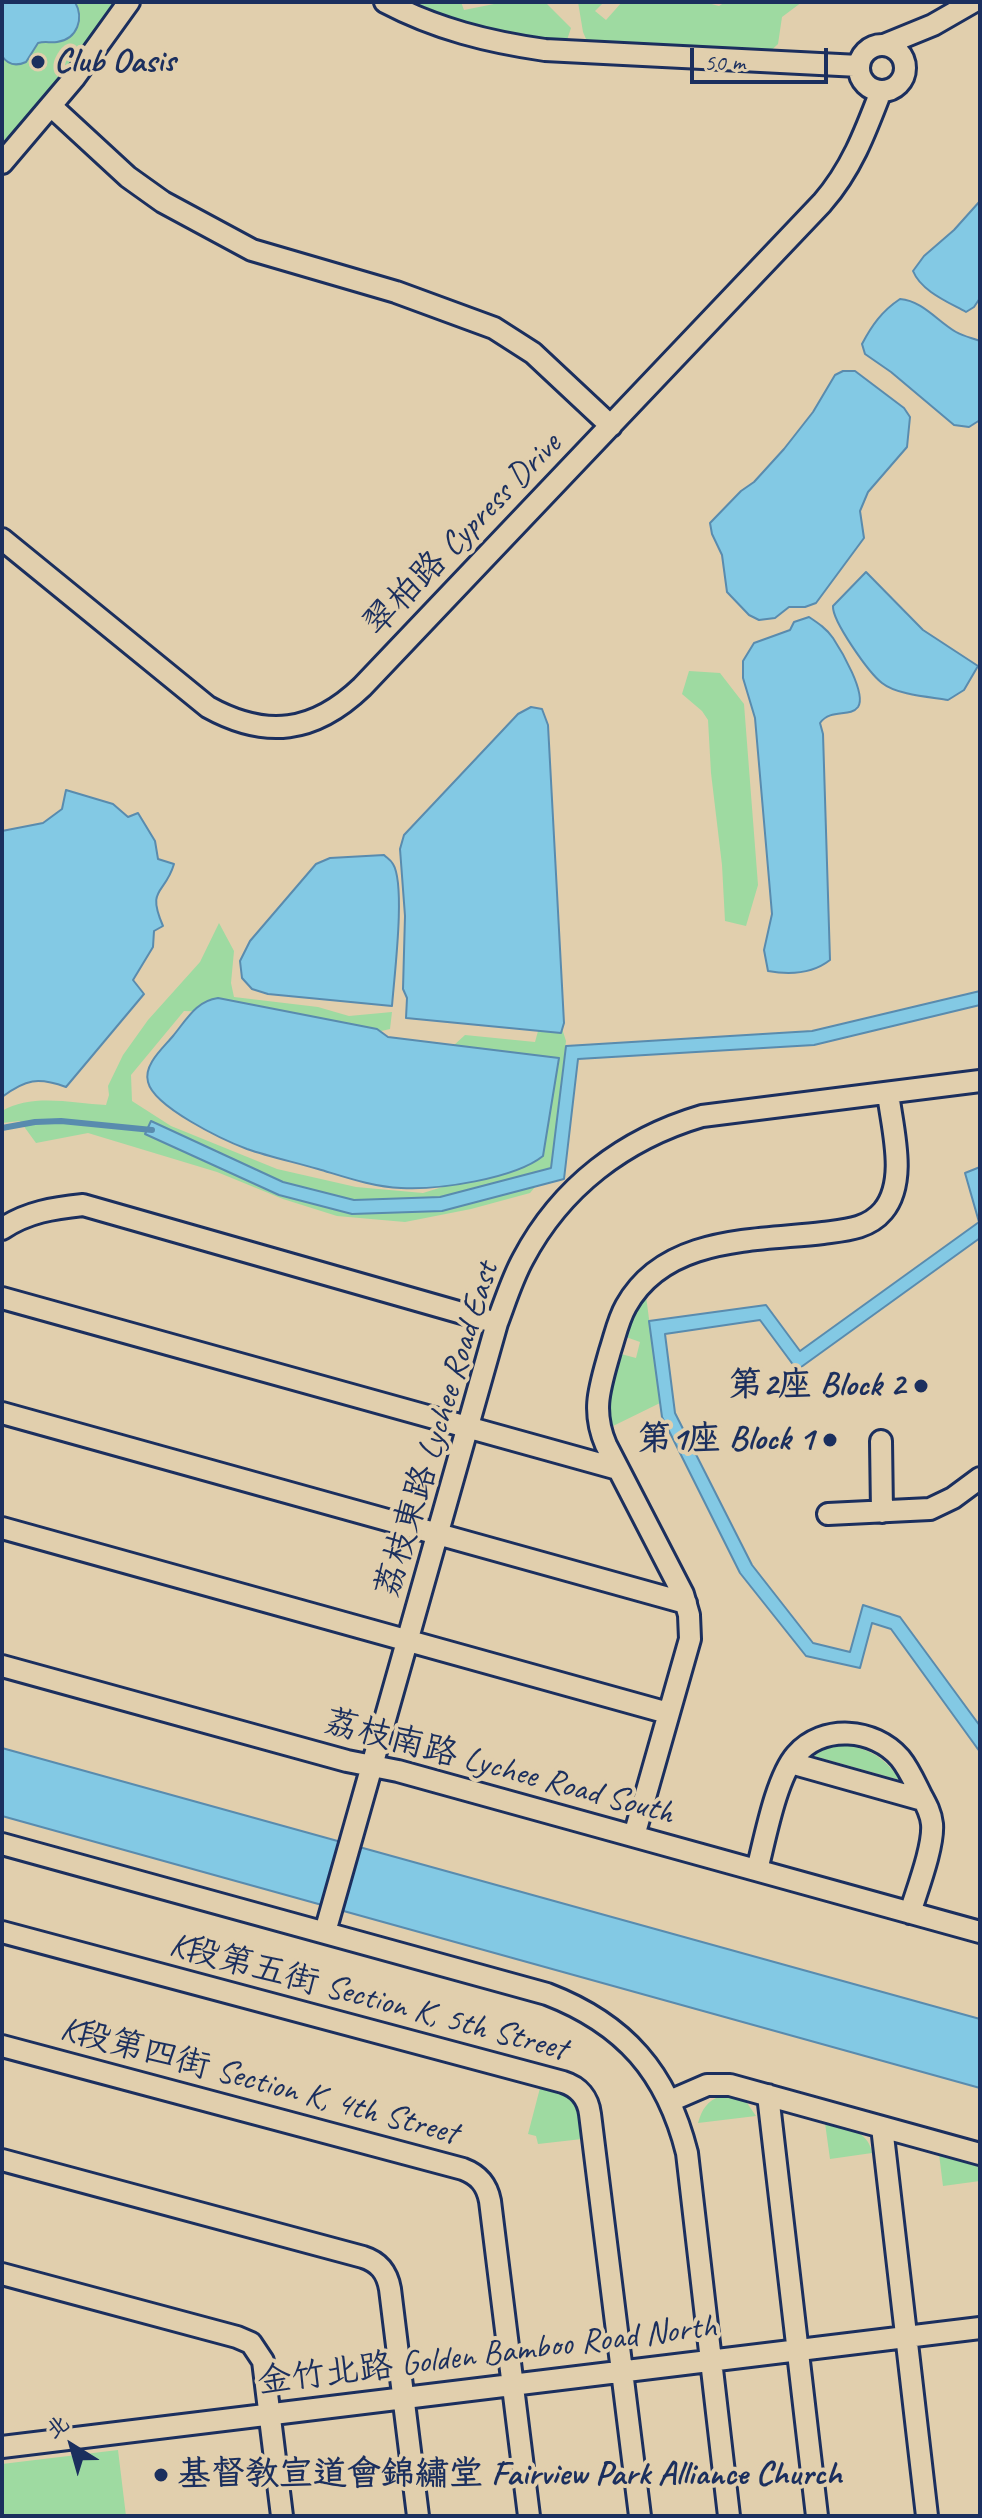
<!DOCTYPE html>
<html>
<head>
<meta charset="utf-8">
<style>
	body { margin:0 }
	#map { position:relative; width:982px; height:2518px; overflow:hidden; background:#e1cfad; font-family:Caveat,"LXGW WenKai TC",sans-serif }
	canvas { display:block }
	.frame { position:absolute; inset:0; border:4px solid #1b2f5e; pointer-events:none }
	.north { position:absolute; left:32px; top:2406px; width:80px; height:80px; -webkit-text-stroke:6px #e1cfad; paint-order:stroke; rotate:323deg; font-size:22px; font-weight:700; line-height:32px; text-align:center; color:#1b2f5e }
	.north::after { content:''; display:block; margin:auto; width:28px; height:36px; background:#1b2f5e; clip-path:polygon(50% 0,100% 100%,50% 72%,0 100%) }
	.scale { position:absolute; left:690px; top:48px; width:138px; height:36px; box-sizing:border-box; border:4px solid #1b2f5e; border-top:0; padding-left:10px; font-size:24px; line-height:28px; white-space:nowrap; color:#1b2f5e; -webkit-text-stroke:6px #e1cfad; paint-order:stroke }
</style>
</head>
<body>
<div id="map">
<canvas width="982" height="2518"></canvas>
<div class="frame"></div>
<div class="north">北</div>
<div class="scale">50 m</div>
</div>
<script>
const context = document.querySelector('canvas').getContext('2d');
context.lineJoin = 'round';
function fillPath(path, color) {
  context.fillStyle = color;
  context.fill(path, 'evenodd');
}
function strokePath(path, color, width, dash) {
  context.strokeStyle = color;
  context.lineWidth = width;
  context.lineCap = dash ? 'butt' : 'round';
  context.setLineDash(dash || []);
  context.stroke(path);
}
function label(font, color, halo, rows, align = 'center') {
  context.font = font + ' Caveat,"LXGW WenKai TC",sans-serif';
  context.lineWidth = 8;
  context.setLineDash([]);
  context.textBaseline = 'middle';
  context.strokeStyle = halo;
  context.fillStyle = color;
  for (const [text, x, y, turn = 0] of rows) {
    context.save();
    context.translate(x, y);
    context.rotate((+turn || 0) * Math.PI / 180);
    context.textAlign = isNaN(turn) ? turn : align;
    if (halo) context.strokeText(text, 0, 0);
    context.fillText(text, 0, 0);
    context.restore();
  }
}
const green = new Path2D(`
	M2,2H120L106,23L2,147Z
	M399,2H461L464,10L504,2H545L571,28L567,40L479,31Z
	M578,2H604L595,11L606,20L622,2H704L719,6L725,2H802L782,17L778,44L759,62L593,55L583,32Z
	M689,671L720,673L744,704L758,885L746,926L725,921L722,865L711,773L708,720L702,711L682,694Z
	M219,923L234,951L231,983L234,997L318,1007L349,1016L392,1012L390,1029L360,1036L211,1012L184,1011L131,1075L132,1101L171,1126L277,1169L356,1187L423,1193L504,1168L441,1057L465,1035L535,1042L543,1013L555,1007L566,1041L551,1168L530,1193L471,1209L405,1222L337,1216L283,1199L217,1172L88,1133L36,1143L20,1121L2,1123V1111C31,1093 73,1103 106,1105L109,1095L108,1086L123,1055L148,1020L200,962Z
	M646,1296L660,1403L611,1427L608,1399L621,1354L636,1358L640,1342L626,1337L636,1311Z
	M837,1745C866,1746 884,1756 900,1780L814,1756L825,1749Z
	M540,2088C577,2097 578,2102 582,2139L538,2144L536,2136L528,2134Z
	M721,2096L745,2100L756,2116L698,2123C702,2109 707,2101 721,2096Z
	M825,2123C845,2128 868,2129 872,2153L830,2159Z
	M939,2154L979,2167L980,2181L943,2186Z
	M118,2450L126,2516H2V2464Z`);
const water = new Path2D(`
	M2,2H75C84,18 78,39 57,42C50,43 45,41 38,43L26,62C17,66 8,65 2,56Z
	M980,201V298L974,307L966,312C948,302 921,291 913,271L924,256L954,230Z
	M900,299C923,301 937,321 956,332C963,336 972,338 980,341V420L969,427L954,425L891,372L865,354L862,344C872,325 882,311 900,299Z
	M843,371H855L904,408L910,417L907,447L868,492L860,511L864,538L816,603L805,607H789L775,618L759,620L749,615L727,592L722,555L712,534L710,523L741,491L754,482L784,449L813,412L835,375Z
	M866,572L923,630L978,666L964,690L948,700C930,697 897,695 882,683C869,673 832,621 833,606Z
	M809,617C818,623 827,629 833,638C841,650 867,694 858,707C850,718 831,708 820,723L823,734L830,960C812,974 790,975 768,971L764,950L772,914L755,718L743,678V661L754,643L790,630L794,622Z
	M531,707L542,709L548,725L564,1023L561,1033L406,1018L407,998L403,989L405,916L400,849L404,835L518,714Z
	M66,790L113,804L128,817L138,813L155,841L158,859L174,864C165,895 146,887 163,926L154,931L153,947L133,980L144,994L66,1087C38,1077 26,1079 2,1097V831L43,823L62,809Z
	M384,855C387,858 391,860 393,864C406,885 394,978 392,1006L268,994L252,989L242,978L240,961L250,941L316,864L330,858Z
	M980,991V1005L814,1045L578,1059L564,1179L442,1211L352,1214L279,1195L145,1134L151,1121L283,1182L354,1200L440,1197L551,1168L566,1046L812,1031Z
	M218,998L377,1029L388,1037L559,1058L543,1156C514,1179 438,1190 401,1188C373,1187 345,1177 318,1169C294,1162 270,1157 247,1149C223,1140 154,1107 148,1082C143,1065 163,1048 173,1036C187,1019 196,1001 218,998Z
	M980,1167V1238L797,1370L760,1320L665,1334L675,1413L752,1565L813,1643L850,1652L863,1605L900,1617L980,1726V1752L891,1629L872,1623L860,1668L806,1656L740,1573L662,1417L649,1321L766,1305L800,1351L979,1222L965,1173Z
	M2,1748L980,2019V2088L2,1816Z`);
const stream = new Path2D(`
	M2,1128L35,1122L61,1121L152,1130`);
const minor = new Path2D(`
	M385,2C436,29 489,42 545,50L859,66
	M859 68a23 23 0 1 1 46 0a23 23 0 1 1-46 0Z
	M884,45L933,25L973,2
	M51,106L128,177L163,202L252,250L396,292L494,328L533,353L611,426
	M2,163L75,77L129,2
	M2,539L208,707C266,739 314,733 362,687L822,203C851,170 865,133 881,91
	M2,1229C27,1212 54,1208 83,1205L497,1323
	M2,1298L618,1469
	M2,1413L686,1603
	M881,1441L882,1512
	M828,1514L930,1509L953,1498L980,1478
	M2,1528L668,1713
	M2,1666L347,1761L398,1771L980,1932
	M791,1763L923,1800
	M634,1836L690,1639L689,1615L683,1594L606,1445C591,1410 600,1387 610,1351C615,1336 618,1320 626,1306C665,1236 754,1241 823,1233C845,1230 868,1229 883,1211C908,1181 892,1128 888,1093
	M2,1844L547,1994C625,2024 667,2073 687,2153L729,2516
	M757,1870C765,1839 776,1778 796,1755C823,1724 874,1728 900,1758C909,1769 915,1783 921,1795C926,1804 931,1813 932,1824C934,1846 917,1890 910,1913
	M2,1932L563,2082C579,2087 588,2098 590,2114L640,2516
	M325,1932L497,1323C505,1302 512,1279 523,1259C561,1187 624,1139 702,1116L980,1081
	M2,2046L463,2169C479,2175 487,2185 490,2201L529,2516
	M768,2095L817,2516
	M670,2101L707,2085H730L980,2154
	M882,2127L927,2516
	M2,2160L363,2257C379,2262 387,2272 390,2289L418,2516
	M2,2274L237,2337L251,2343L263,2361L282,2516
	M2,2447L980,2328`);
const markers = [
	[38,62,8,"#1b2f5e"],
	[921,1386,8,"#1b2f5e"],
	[830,1440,8,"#1b2f5e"],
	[161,2475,8,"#1b2f5e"]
];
const poiNames = [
	["Club Oasis",54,62],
	["第2座 Block 2",905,1386,"right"],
	["第1座 Block 1",814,1440,"right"],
	["基督教宣道會錦繡堂 Fairview Park Alliance Church",177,2475]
];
const streetNames = [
	["翠柏路 Cypress Drive",463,535,-46],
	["荔枝東路 Lychee Road East",438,1430,-73],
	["荔枝南路 Lychee Road South",499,1768,15],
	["K段第五街 Section K, 5th Street",368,1998,15],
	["K段第四街 Section K, 4th Street",259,2082,15],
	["金竹北路 Golden Bamboo Road North",487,2355,-7]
];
fillPath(green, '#9edaa1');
fillPath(water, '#83c9e4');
strokePath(water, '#598bae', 2);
strokePath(stream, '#598bae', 6);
strokePath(minor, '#1b2f5e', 26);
strokePath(minor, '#e1cfad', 20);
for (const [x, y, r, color] of markers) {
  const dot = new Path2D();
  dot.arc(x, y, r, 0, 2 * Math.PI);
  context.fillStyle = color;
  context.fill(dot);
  strokePath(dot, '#e1cfad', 3);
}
label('bold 34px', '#1b2f5e', '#e1cfad', poiNames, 'left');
label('34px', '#1b2f5e', '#e1cfad', streetNames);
</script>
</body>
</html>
